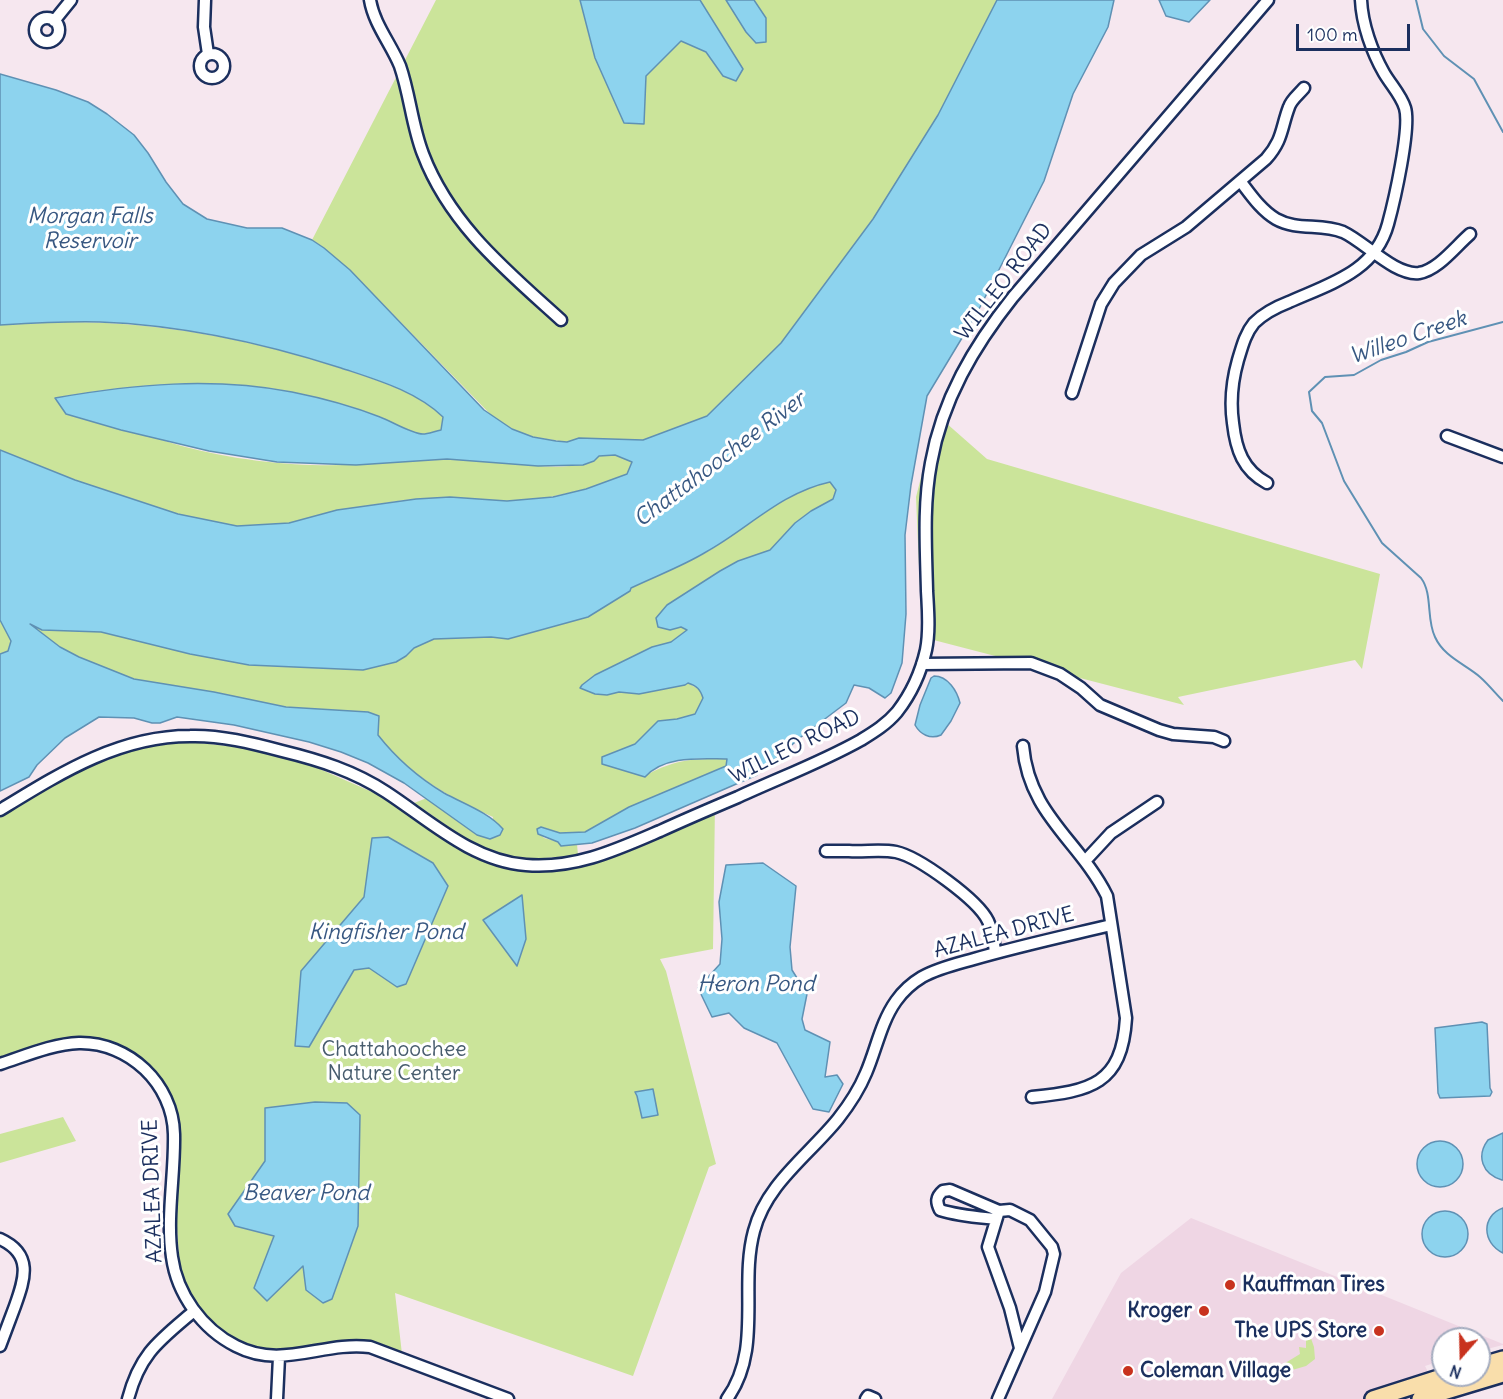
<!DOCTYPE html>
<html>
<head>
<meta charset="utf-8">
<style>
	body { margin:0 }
	#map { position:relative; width:1503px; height:1399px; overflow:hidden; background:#f6e7ef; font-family:Delius,sans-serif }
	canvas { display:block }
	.north { position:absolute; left:1431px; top:1327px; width:60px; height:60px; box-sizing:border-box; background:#fff; border:2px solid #a4acbf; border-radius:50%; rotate:200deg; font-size:16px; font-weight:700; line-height:24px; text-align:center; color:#1b2f5e }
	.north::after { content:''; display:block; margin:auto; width:21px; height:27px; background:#c8321e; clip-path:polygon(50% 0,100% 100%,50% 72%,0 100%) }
	.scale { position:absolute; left:1296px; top:24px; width:114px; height:27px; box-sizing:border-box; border:3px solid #1b2f5e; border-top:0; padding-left:8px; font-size:18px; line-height:21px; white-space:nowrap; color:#1b2f5e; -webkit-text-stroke:4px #fff; paint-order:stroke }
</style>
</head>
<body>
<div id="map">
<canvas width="1503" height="1399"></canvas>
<div class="north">N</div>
<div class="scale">100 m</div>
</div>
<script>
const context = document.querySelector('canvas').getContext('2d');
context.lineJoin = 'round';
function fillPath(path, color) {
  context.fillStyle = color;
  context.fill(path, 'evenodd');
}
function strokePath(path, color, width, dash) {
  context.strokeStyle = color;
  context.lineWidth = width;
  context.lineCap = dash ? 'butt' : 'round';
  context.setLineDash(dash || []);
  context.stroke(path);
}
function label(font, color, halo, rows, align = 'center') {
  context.font = font + ' Delius,sans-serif';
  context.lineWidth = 6;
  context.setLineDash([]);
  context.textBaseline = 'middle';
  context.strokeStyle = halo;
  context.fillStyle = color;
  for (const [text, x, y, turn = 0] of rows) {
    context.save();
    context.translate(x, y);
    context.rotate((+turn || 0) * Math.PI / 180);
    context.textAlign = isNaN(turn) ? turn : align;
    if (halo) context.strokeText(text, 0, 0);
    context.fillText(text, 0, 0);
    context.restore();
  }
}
const built = new Path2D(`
	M1191,1218L1503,1344V1345L1479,1351V1339H1443V1360L1425,1366L1442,1399H1052L1121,1273Z`);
const green = new Path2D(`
	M436,0H580L595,58L644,124L646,76L681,41L706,52L723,76L743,69L700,0H726L746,32L766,19L754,0H997L938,115L873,219L781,343L707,417L643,440L579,438L567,442L533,437L512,429L493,417L350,270L312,240Z
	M66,322C160,322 251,339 340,368C376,380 415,391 443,416L441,430C435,431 428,434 423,434C412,434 391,421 380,417C352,406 322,398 292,392C213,377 134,384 55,398C91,412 128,430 165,441C208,455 267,464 312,465C368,467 424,457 480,460C507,462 580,476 599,456L615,455L632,462L627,474L586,489L541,499L507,501L451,497L405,500L338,510L289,523L237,526L178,514L75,480L0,450V325Z
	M937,415L987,459L1380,574L1362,669L1355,660L1178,697L1184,705L922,637L916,497Z
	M830,482L836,490L833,499L811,511L795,523L770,550L738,561L667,605L670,630L681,627L688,629L671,642L652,647L582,685L607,695L619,692L639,694L685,685L688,683L700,690L703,698L695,714L677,719L658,721L635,744L602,757L648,774C680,758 693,759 728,759L726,766L629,807L585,832L560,833L542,827L537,829L544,838L559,842L561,846L577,844L578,855C556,857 535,860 513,857C476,852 444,822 414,803L427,798L477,835L490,839L493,817C449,798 407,773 378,735L379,727L368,712L286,707L214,692L134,679L79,657L60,647L25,621L42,630L101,632L190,654L363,670L396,662L406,656L414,648L434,639L491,637L508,639C559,618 611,597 661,574C676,567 692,561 707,552C748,528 781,493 830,482Z
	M0,620L11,640L8,651L0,654Z
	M190,742L237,747L297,759L379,795L448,841L471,854L496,865L532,872L564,868L715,804L713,949L660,959L666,971L716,1164L709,1167L633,1376L395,1293L402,1354L356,1344L295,1354L258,1352L229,1336L202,1312L190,1297L180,1269L176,1215L179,1122L172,1097L160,1077L131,1051L109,1042L81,1039L0,1063V812L83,759L144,746Z
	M63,1117L76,1141L0,1163V1134Z
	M1298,1321L1306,1324L1314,1347L1315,1359L1306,1366L1258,1380L1257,1374L1264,1376L1300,1354L1299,1347L1306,1348V1335L1300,1333L1302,1328L1298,1325L1296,1328L1293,1327L1295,1323Z`);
const water = new Path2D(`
	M580,0H700L743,69L736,81L723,76L706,52L681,41L646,76L644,124L624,123L595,58Z
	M726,0H754L766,18V42L756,43L746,32Z
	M997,0H1114L1108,27L1073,94L1044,181L977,313L927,396L911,485L905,535L906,614L902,663L891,693L885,698L869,688L854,685L846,703L801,737L757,775L635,828L592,843L561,846L558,842L538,834L537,829L541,827L560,833L585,832L629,807L726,766L727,759C701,759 665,755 645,777L602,764V757L635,744L658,721L677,719L695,714L703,698C700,689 697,686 688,683L685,685L639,694L619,692L607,695L595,694L580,688L582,685L595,675L652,647L671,642L687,630L681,627L670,630L658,627L656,618L667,605L720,571L738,561L770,550L795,523L811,511L833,499L836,490L830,482C780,493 748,529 706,552C683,566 656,576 631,588L630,591L588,617L508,639L491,637L434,639L414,648L406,656L396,662L363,670L249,665L190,654L101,632L42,630L30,624L60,647L79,657L134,679L214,692L286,707L368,712L379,716L378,735C396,758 419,778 444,793C464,804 488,812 503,829L500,835L490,839L477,835L404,783L368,763L341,752L309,742L234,725L177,717L160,723H152L134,718L99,717L65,738L37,765L29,777L0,791V654L8,651L11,641L0,620V450L75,480L178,514L237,526L289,523L337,510L416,499L450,497L507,501L553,497L586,489L627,474L632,462L615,455L599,456L594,461L583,465L538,466L447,459L356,465L277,462L209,451L121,430L66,414L55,398C134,384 212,377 292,392C322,398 352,406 380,417C391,421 412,434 423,434C428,434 435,431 441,430L443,417C416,391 377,380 341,368C263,343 182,325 100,322C67,321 33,323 0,325V74L56,90L88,102L107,114L134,135L148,153L166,182L183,204L207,219L247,228H282L312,240L324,248L350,270L484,410L512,429L533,437L556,441L567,442L579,438L643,440L707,416L781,343L873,219L938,115Z
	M1159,0H1210L1189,22L1166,16Z
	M934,676C948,676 957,691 960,703L951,721L941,735C930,740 920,734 915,725L920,705L931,678Z
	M388,837L433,863L448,886L406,984L397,987L369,968L354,970L309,1047L295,1046L301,971L364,897L372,838Z
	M763,863L796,886L790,947L792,970L807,994L802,1019L805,1030L830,1042L825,1077L837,1075L843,1084L829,1112L813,1109L777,1043L744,1028L729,1013L712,1017L698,988L720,964L722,939L719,902L726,865Z
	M522,895L526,939L517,966L483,920Z
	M1482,1022L1487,1024L1490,1088L1492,1092L1490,1096L1440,1098L1438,1093L1435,1028Z
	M653,1089L658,1115L642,1118L637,1096L635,1092Z
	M315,1102L347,1103L360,1115L358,1226L332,1299L323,1303L306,1290L303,1266L267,1301L254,1288L274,1236L235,1226L228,1214L265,1161V1108Z
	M1503,1133V1180H1502C1482,1174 1476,1156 1488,1140Z
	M1417 1164a23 23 0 1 1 46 0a23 23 0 1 1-46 0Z
	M1503,1208V1253C1482,1243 1481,1216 1503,1208Z
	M1422 1234a23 23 0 1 1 46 0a23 23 0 1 1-46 0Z`);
const stream = new Path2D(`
	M1416,0L1423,29L1444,56L1474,79L1503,132
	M1503,322L1428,342L1406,352L1381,360L1354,375L1325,377L1309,392L1312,411L1322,423L1344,481L1382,543L1421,578C1433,594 1426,619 1435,637C1444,657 1465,664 1480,677C1488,684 1496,694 1503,701`);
const minor = new Path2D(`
	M205,0L204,27L208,54
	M370,0C374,24 391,44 400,66C410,95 412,126 423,154C450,225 507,271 561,320
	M35 30a12 12 0 1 1 24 0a12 12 0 1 1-24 0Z
	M54,21L71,0
	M200 66a12 12 0 1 1 24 0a12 12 0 1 1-24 0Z
	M1241,182C1251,195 1261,210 1276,219C1297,231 1321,223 1343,232C1365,242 1395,276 1419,273C1438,270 1455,247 1470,234
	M1072,393L1101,304L1114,283L1141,255L1186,227L1266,159C1283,140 1281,128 1289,107C1291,100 1299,94 1304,88
	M1447,436L1503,457
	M1267,483C1243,470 1236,450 1233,423C1230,402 1232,381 1238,360C1242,347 1245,334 1254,323C1264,313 1276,307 1289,302C1329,284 1375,272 1388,224C1394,202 1411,128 1405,108C1401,95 1391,85 1384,73C1372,52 1362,24 1361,0
	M922,664L1031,663L1060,674L1081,688L1100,705L1159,730L1173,734L1214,737L1224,741
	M1023,746C1029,815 1079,840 1107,896L1126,1018C1122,1085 1090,1091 1032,1097
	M0,810C59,774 118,736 190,736C220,735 252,743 282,751C319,760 354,771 386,792C429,820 472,861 526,865C575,869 616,850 660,831C686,819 712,808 738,797C779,778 822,762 861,740C874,732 887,724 897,712C911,694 921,672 926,650C930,631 928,610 927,591C926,548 923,505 931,463C942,400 974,346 1013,297L1268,0
	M826,851C834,851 841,851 849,851C865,852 881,849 896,852C919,857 978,900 988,921C993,931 994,942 995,953
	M1085,861L1111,833L1157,802
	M0,1064C25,1056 52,1044 79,1043C129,1042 173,1084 174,1134C175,1174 166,1217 172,1257C177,1294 202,1329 236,1346C282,1370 323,1341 370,1347L508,1399
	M998,1214L988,1247L1010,1308L1020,1348
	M996,1219C977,1217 959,1216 940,1210C936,1202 936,1197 943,1191L950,1190L999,1211L1010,1210L1030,1220L1052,1247L1054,1254L1045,1292L998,1399
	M0,1239C33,1254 25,1278 15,1306C10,1319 5,1333 0,1346
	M128,1399C140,1353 160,1340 194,1311
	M277,1399L279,1357
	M727,1399C763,1349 739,1286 754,1231C766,1184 809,1155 838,1119C849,1105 859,1090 866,1073C876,1050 881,1022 896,1001C903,991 912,983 922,977C938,968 956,964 974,959C1019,946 1065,936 1111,925
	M866,1399L868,1396L875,1399`);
const highway = new Path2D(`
	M1479,1366L1503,1359
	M1373,1399L1448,1375
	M1420,1399L1503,1374`);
const markers = [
	[1230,1285,6,"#c8321e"],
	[1204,1311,6,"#c8321e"],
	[1379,1331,6,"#c8321e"],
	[1128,1371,6,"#c8321e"]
];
const streetNames = [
	["WILLEO ROAD",1004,282,-52],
	["WILLEO ROAD",795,747,-26],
	["AZALEA DRIVE",1004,933,-15],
	["AZALEA DRIVE",153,1191,-92]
];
const parkNames = [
	["Chattahoochee",394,1050],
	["Nature Center",394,1074]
];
const poiNames = [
	["Kauffman Tires",1242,1285],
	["Kroger",1192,1311,"right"],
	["The UPS Store",1367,1331,"right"],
	["Coleman Village",1140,1371]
];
const waterNames = [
	["Morgan Falls",90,217],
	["Reservoir",90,242],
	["Willeo Creek",1408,338,-19],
	["Chattahoochee River",720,460,-37],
	["Kingfisher Pond",386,933],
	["Heron Pond",756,985],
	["Beaver Pond",306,1194]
];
fillPath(built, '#efd6e4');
fillPath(green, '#cbe49a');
fillPath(water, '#8dd3ee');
strokePath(water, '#5f91b4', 1.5);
strokePath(stream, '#5f91b4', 2);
strokePath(minor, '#1b2f5e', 15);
strokePath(highway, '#1b2f5e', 20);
strokePath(minor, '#fff', 10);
strokePath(highway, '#f9deab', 15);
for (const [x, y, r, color] of markers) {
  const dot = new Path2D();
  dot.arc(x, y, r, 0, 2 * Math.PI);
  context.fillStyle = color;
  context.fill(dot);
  strokePath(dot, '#fff', 2);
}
label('21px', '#1b2f5e', '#fff', streetNames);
label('21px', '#475c6d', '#fff', parkNames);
label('bold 21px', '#1b2f5e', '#fff', poiNames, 'left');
label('italic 22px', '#385882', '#fff', waterNames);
</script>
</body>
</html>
